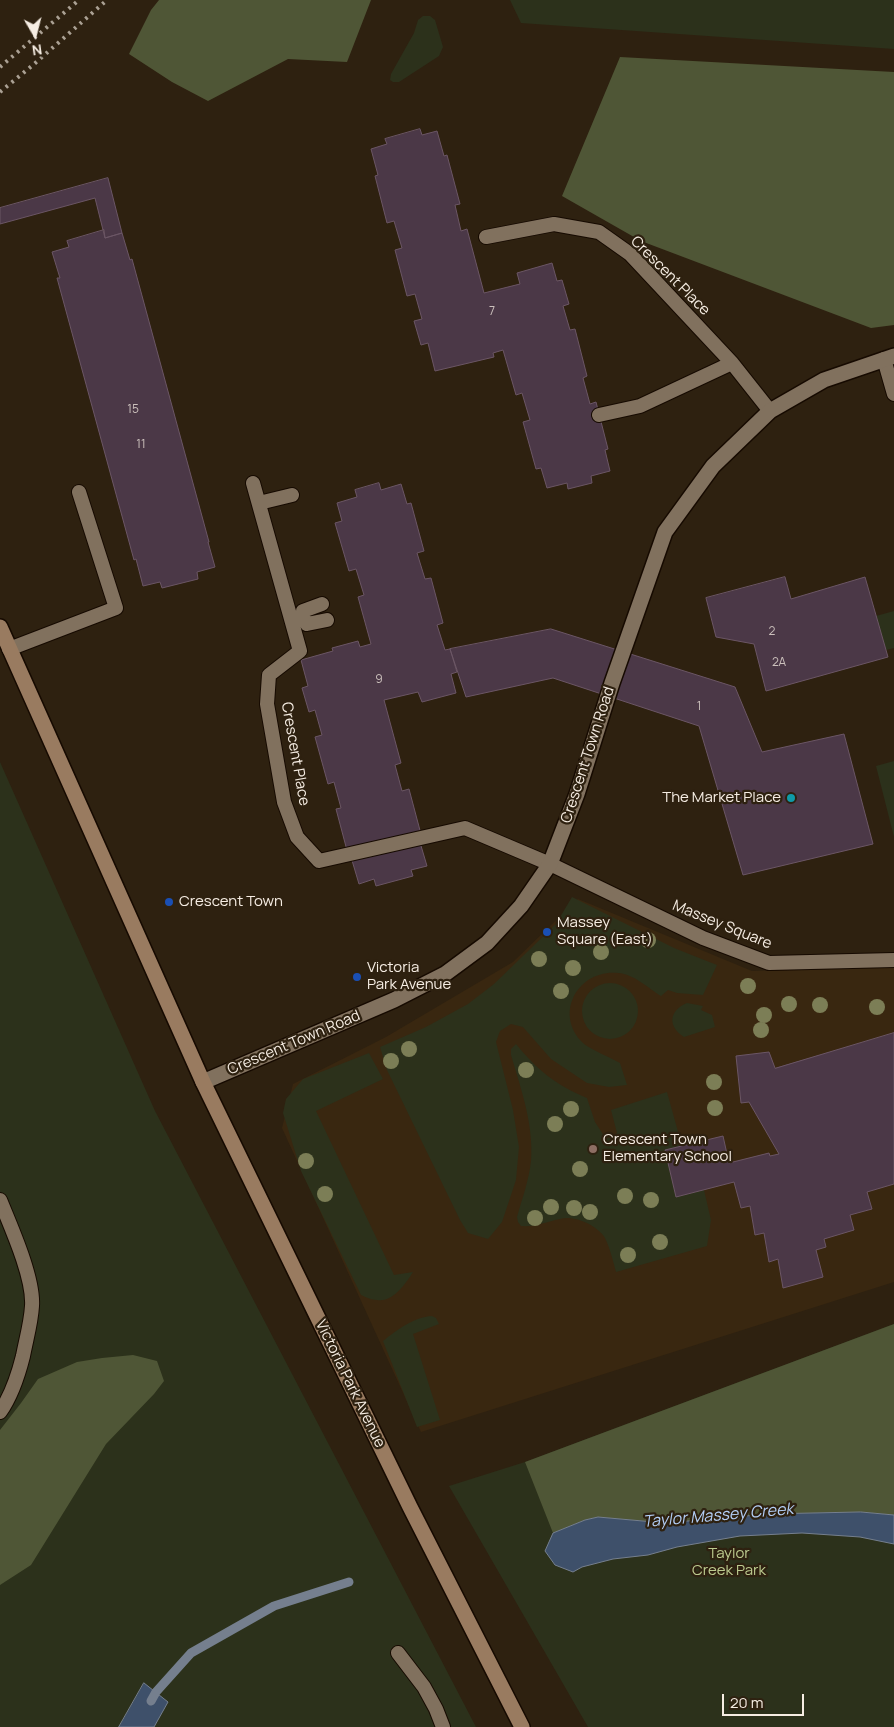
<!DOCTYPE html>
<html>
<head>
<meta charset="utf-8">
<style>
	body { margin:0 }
	#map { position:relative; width:894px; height:1727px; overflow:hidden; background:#2e2110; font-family:Manrope,sans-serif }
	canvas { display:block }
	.north { position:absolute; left:10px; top:10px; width:50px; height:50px; -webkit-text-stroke:4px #2e2110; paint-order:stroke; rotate:172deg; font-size:14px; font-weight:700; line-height:20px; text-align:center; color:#f6ede3 }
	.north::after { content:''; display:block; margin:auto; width:18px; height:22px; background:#f6ede3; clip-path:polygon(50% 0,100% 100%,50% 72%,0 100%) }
	.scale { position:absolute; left:722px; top:1694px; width:82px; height:22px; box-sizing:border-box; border:2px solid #f6ede3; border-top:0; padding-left:6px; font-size:15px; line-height:18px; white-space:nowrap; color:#f6ede3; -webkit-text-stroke:4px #2e2110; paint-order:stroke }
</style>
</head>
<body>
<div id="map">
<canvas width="894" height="1727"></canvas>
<div class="north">N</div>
<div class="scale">20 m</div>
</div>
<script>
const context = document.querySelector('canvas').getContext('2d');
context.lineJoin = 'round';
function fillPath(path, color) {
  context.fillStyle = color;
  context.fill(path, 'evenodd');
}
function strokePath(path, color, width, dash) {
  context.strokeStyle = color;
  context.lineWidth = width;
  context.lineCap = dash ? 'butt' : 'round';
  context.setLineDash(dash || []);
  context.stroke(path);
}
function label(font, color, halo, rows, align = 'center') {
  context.font = font + ' Manrope,sans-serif';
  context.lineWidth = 4.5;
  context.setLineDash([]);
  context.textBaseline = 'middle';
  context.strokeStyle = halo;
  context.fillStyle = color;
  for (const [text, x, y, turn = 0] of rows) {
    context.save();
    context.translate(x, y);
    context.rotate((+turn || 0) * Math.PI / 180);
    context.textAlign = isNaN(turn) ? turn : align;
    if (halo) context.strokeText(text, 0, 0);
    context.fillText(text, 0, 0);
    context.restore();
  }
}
const built = new Path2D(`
	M578,899L752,971L894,967V1282L421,1432L282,1128L293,1084L386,1037L513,962Z`);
const green = new Path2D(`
	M510,0H894V49L521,23Z
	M423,16H430L435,20L443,47L439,56L399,82H393L390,80L391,74L414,33L418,20Z
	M894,611V648L886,650L876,616Z
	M894,761V837L876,766Z
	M0,762L155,1111L476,1727H0Z
	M572,897L674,948L717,965L703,995L677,993L668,990L661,996C648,988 634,974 618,973C578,969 553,1014 583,1043C590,1049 611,1058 620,1063L627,1085L609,1087L587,1083L551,1059L523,1027L511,1024L500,1031L496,1042L513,1110L519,1147L516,1180L502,1222L488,1239L468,1233L460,1220L387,1070L380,1047L426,1027L468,1004L494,984L556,924Z
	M582 1011a28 28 0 1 1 56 0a28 28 0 1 1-56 0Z
	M687,1003L703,1006L701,1010L712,1015L715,1027L684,1037C668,1027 668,1011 687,1003Z
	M516,1044C537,1070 556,1085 587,1098L595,1122L606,1139L617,1133L611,1110L667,1092L682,1146L665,1150L676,1197L704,1190L711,1220L707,1246L616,1272C613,1261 610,1248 605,1238C597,1225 574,1215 560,1219C546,1222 535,1227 521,1226L518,1222L517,1217C522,1199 529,1180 531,1161C534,1125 521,1089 511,1055V1049Z
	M369,1053L383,1079L316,1111L394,1275L413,1272C406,1283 393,1303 377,1300C371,1300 366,1297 361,1295L301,1171L283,1113L286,1099L303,1079Z
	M432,1316L436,1318L439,1324L413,1334L440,1420L417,1427L383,1341C397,1330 414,1317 432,1316Z
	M894,1324V1727H588L449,1486L525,1462Z`);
const forest = new Path2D(`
	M159,0H371L347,62L288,59L208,101L172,82L129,54L151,10Z
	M620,57L894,72V325L871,328L641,241L562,196Z
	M894,1324V1515L861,1512L768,1514L665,1523L598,1517L585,1520L553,1533L525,1462Z
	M133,1355L157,1361L164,1381L154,1394L106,1444L31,1565L0,1585V1430L21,1403L38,1379L77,1362L102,1358Z`);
const water = new Path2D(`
	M861,1512L894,1515V1544L860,1537L802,1533L740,1536L677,1547L648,1555L613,1559L582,1567L573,1572L555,1565L545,1551L553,1533L585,1520L598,1517L665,1523L768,1514Z
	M144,1683L168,1702L154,1727H119Z`);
const stream = new Path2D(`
	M151,1701L156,1692L191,1653L274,1606L349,1582`);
const building = new Path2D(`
	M420,129L422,135L437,131L444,156L447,155L460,204L455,205L461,231L467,229L484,293L520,284L517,273L552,263L557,281L562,280L569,304L563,306L570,330L575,329L587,376L583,378L590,404L596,402L608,449L605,450L610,471L591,476L592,483L568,489L567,483L547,488L541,468L536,469L523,422L530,420L522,393L516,395L503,350L493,353L494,357L435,371L428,343L421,345L414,321L422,319L415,294L407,296L395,250L402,248L394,221L387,223L375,176L378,175L371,149L387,144L385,139Z
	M108,178L122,233L105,238L95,198L0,224V208Z
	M104,230L105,238L122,233L130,260L132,259L209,542H208L215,567L197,572L198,579L162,588L160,582L143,586L136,559L134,560L57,278H60L52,252L69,247L67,241Z
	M379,483L381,490L401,484L407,504L411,503L424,551L417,553L425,579L431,578L443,623L437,625L445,650L450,649L457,672L451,674L456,693L422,702L418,692L384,700L401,763L395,765L402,791L409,789L422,838L419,839L427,866L411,870L413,876L376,886L374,879L359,884L351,857L349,858L336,809L341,808L334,782L328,784L315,737L322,735L315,710L309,712L302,688L308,686L301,660L333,651L332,648L358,641L360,647L371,644L358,597L364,595L356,569L349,571L335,523L342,521L337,503L357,497L355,490Z
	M785,577L791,599L865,577L888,657L766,691L754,644L716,637L706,598Z
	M551,629L735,687L762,752L844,734L873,844L743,875L699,726L553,678L466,697L450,649Z
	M894,1033V1184L867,1192L872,1209L850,1215L854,1230L824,1239L826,1247L816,1250L823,1277L783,1288L778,1259L769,1262L764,1233L755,1235L750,1206L741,1208L734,1182L676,1197L665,1150L723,1136L729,1163L769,1153L770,1156L779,1154L749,1102L741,1103L736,1056L769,1052L775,1068Z`);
const service = new Path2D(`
	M486,237L554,224L599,232L630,254L732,363L770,411
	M884,359L894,394
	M599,415L640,406L732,363
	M253,483L300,651L269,675L267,704L284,802L297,837L319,861L465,828L550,864L703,938L769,963L894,960
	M259,503L292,495
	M322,604L303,611V618L307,624L327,620
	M9,649L116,608L79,492
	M0,1200C11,1227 34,1278 32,1306C31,1323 26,1340 23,1356C18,1376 12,1395 0,1412
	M398,1653L424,1687L436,1709L443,1727`);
const tertiary = new Path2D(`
	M203,1082L394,1000L445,974L487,943L521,906L550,864L577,794L612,683L665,532L713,466L770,411L824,380L894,356`);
const secondary = new Path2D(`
	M0,627L203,1082L410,1507L522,1727`);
const rail = new Path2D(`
	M0,67L79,0
	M0,92L33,65L107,0`);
const trees = [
	[648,940],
	[601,952],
	[539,959],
	[573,968],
	[748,986],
	[561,991],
	[789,1004],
	[820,1005],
	[877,1007],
	[764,1015],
	[761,1030],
	[409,1049],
	[391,1061],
	[526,1070],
	[714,1082],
	[715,1108],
	[571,1109],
	[555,1124],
	[306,1161],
	[580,1169],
	[325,1194],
	[625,1196],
	[651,1200],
	[551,1207],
	[574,1208],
	[590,1212],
	[535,1218],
	[660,1242],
	[628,1255]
];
const markers = [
	[791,798,5,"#0f9aa8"],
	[169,902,5,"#1a4fb4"],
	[547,932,5,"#1a4fb4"],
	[357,977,5,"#1a4fb4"],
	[593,1149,5,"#8d6e63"]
];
const numberNames = [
	["7",492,312],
	["15",133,410],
	["11",141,445],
	["2",772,632],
	["2A",779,663],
	["9",379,680],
	["1",699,707]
];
const streetNames = [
	["Crescent Place",670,276,45],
	["Crescent Place",295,754,80],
	["Crescent Town Road",588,755,-72],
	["Massey Square",722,925,22],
	["Crescent Town Road",294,1043,-23],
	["Victoria Park Avenue",350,1384,64]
];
const poiNames = [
	["The Market Place",781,798,"right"],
	["Crescent Town",179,902],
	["Massey",557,923],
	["Square (East)",557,940],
	["Victoria",367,968],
	["Park Avenue",367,985],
	["Crescent Town",603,1140],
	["Elementary School",603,1157]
];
const parkNames = [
	["Taylor",729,1554],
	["Creek Park",729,1571]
];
const waterNames = [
	["Taylor Massey Creek",718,1516,-5]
];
fillPath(built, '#392710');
fillPath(green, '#2c311b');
fillPath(forest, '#4f5636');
fillPath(water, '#3e506a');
strokePath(water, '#757f8e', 1);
strokePath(stream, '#757f8e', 9);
fillPath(building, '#4b3847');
strokePath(building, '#6b5665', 1);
strokePath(service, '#160a00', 16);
strokePath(tertiary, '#160a00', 18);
strokePath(secondary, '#160a00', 18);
strokePath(service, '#81715e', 14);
strokePath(tertiary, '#81715e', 15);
strokePath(secondary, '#997b60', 15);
strokePath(rail, '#aba194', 4, [2.5, 5]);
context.fillStyle = '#7c7e56';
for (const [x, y] of trees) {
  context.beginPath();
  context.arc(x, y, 8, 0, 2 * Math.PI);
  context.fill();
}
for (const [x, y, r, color] of markers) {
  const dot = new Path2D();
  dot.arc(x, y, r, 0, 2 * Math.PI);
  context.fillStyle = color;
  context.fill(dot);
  strokePath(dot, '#2e2110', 2);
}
label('12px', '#cbc0bc', null, numberNames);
label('15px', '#f6ede3', '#2e2110', streetNames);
label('15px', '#f6ede3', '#2e2110', poiNames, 'left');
label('15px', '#bcca8f', '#2e2110', parkNames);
label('italic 16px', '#b3cef6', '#2e2110', waterNames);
</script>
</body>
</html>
